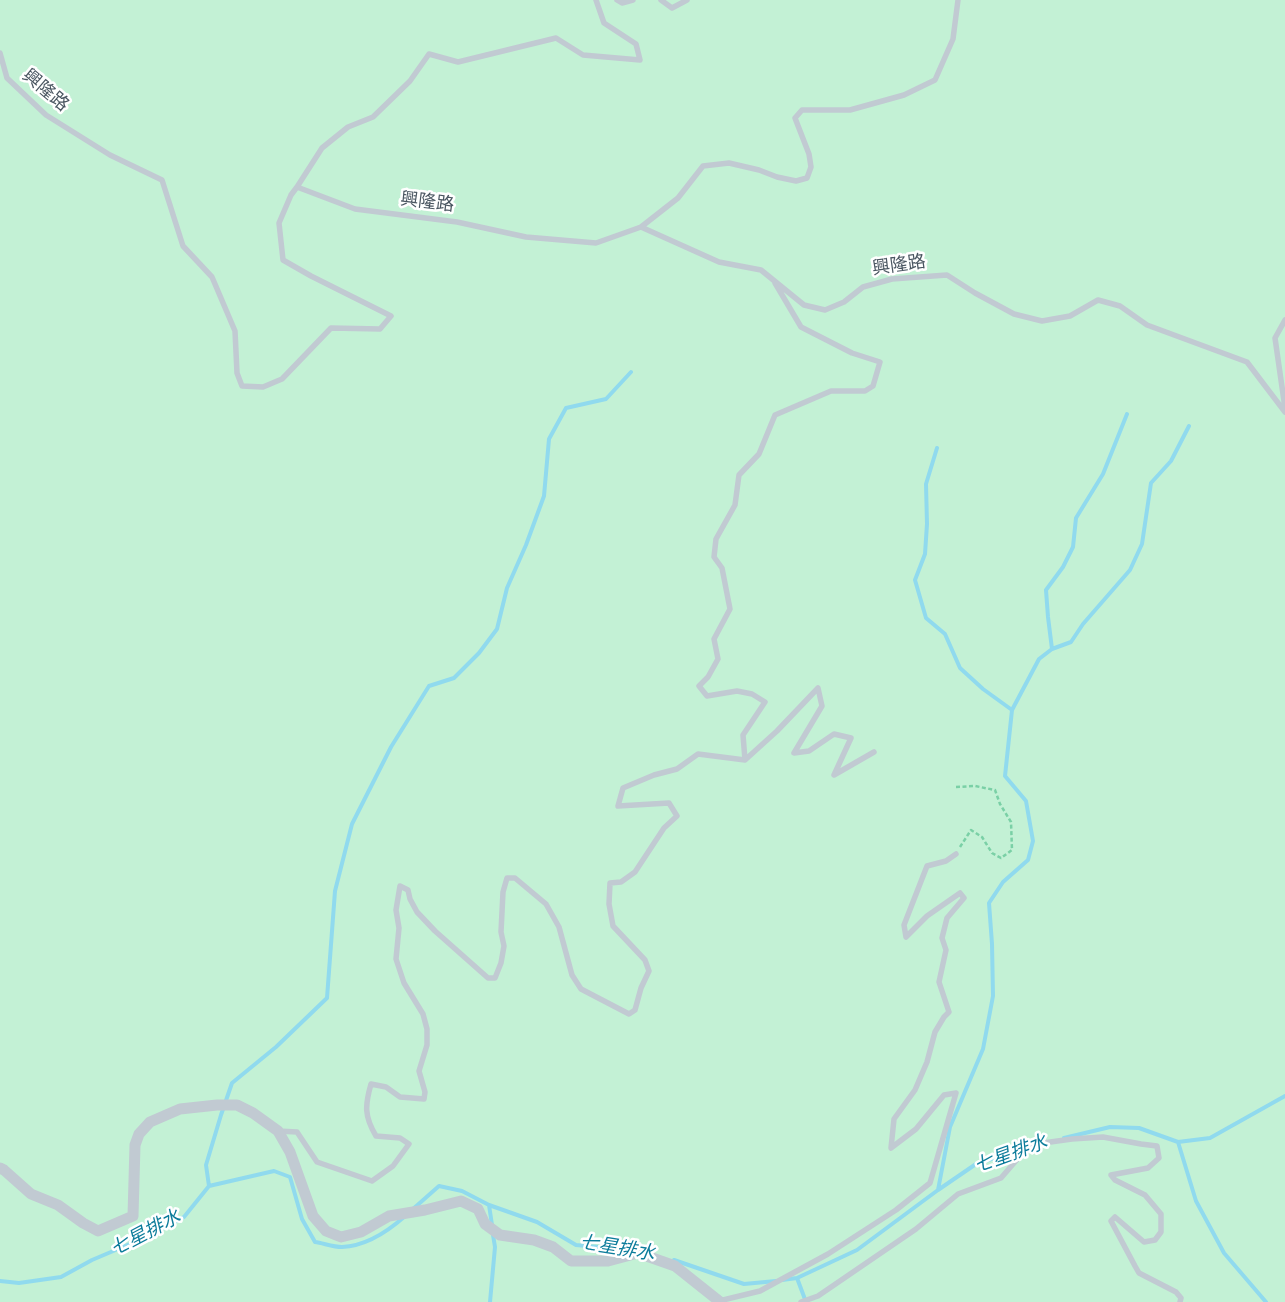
<!DOCTYPE html>
<html>
<head>
<meta charset="utf-8">
<style>
	body { margin:0 }
	canvas { display:block; background:#f5f3f3 }
</style>
</head>
<body>
<canvas width="1285" height="1302"></canvas>
<script>
const context = document.querySelector('canvas').getContext('2d');
context.lineJoin = 'round';
function fillPath(path, color) {
  context.fillStyle = color;
  context.fill(path, 'evenodd');
}
function strokePath(path, color, width, dash) {
  context.strokeStyle = color;
  context.lineWidth = width;
  context.lineCap = dash ? 'butt' : 'round';
  context.setLineDash(dash || []);
  context.stroke(path);
}
function label(font, color, halo, rows, align = 'center') {
  context.font = font + ' "Sofia Sans Condensed","Noto Sans TC",sans-serif';
  context.lineWidth = 5;
  context.setLineDash([]);
  context.textBaseline = 'middle';
  context.strokeStyle = halo;
  context.fillStyle = color;
  for (const [text, x, y, turn = 0] of rows) {
    context.save();
    context.translate(x, y);
    context.rotate((+turn || 0) * Math.PI / 180);
    context.textAlign = isNaN(turn) ? turn : align;
    if (halo) context.strokeText(text, 0, 0);
    context.fillText(text, 0, 0);
    context.restore();
  }
}
const green = new Path2D(`
	M0,0H1285V1302H0Z`);
const stream = new Path2D(`
	M937,448L926,484L927,524L925,554L915,580L926,618L945,634L960,668L983,689L1012,710
	M1052,649L1071,642L1083,624L1130,570L1142,544L1151,483L1171,461L1189,426
	M1064,1138L1110,1127L1139,1128L1178,1142L1210,1138L1285,1096
	M1178,1142L1196,1201L1224,1253L1266,1302
	M209,1186L206,1165L221,1115L232,1083L276,1047L327,998L335,891L352,824L391,747L429,686L454,678L479,653L497,629L507,588L526,545L544,496L549,439L566,408L606,399L631,372
	M938,1190L950,1127L983,1049L993,996L992,944L989,903L1003,882L1028,860L1033,841L1026,801L1005,776L1012,710L1039,659L1052,649L1048,617L1046,590L1063,567L1073,547L1076,518L1103,474L1127,414
	M489,1205L492,1225
	M413,1209L439,1186L462,1191L489,1205L537,1222L576,1245L631,1250
	M674,1260L744,1284L776,1281
	M797,1278L806,1302
	M782,1280L797,1278L857,1250L938,1190L976,1164L1031,1146
	M0,1281L19,1283L61,1277L92,1260L151,1235L184,1217L209,1186L274,1171L290,1177L302,1219L315,1242C323,1243 333,1247 342,1247C365,1246 387,1232 404,1217
	M490,1302L495,1247L493,1235`);
const path = new Path2D(`
	M956,787L975,786L995,790L1000,804L1011,822L1012,850L1001,858L992,853L982,837L971,830L960,847`);
const service = new Path2D(`
	M617,0L622,3L633,0
	M661,0L672,8L687,0
	M0,53L7,78L46,115L110,155L162,180L183,246L212,277L235,331L237,373L242,386L263,387L282,379L331,328L380,329L391,316L311,276L283,260L279,223L291,195L297,187L355,209L457,222L526,237L596,243L641,227L719,262L761,270L804,305L825,310L844,302L863,287L892,279L947,275L975,293L1014,314L1042,321L1070,316L1098,300L1120,306L1147,325L1247,362L1285,412
	M297,187L322,148L348,127L373,117L410,81L429,54L458,62L556,38L583,55L640,60L636,44L604,23L596,0
	M641,227L678,198L703,166L729,163L759,170L777,177L796,181L807,178L811,167L809,154L795,118L802,110H850L904,95L935,80L953,39L958,0
	M775,283L801,327L852,353L880,362L873,386L865,391H831L775,415L759,454L739,475L735,505L716,539L714,557L722,568L730,609L714,639L718,659L708,677L699,686L707,696L737,691L752,694L765,702L743,735L745,760L777,731L818,688L822,706L794,753L809,751L834,734L851,738L834,775L874,752
	M1285,320L1275,338L1285,408
	M278,1131L297,1132L317,1162L372,1181L393,1166L409,1144L400,1138L376,1136C364,1116 365,1105 371,1084L386,1087L400,1097L424,1099L425,1092L419,1071L427,1045V1029L423,1014L404,983L396,959L399,928L396,910L400,886L408,890L410,899L417,912L435,931L488,978H495L501,963L504,946L501,932L503,892L507,878H515L546,904L559,927L572,975L581,989L629,1014L635,1010L641,988L649,971L645,960L613,926L609,904L610,883L621,882L635,872L664,828L677,816L669,803L618,806L623,788L654,775L677,769L698,754L745,760
	M719,1301L760,1291L828,1254L896,1210L930,1183L956,1093L944,1095L916,1129L891,1148L894,1119L915,1090L927,1062L935,1032L944,1017L949,1012L939,982L946,950L942,938L947,918L964,898L960,893L927,916L906,937L904,925L927,866L946,861L956,854
	M801,1302L818,1296L916,1229L958,1194L1001,1178L1020,1156L1036,1144L1072,1139L1103,1137L1141,1144L1157,1146L1159,1158L1148,1168L1111,1175L1115,1180L1145,1195L1161,1214V1232L1155,1240L1144,1242L1115,1217L1111,1221L1135,1266L1139,1273L1176,1292L1181,1298L1180,1302`);
const minor = new Path2D(`
	M0,1168L4,1170L31,1194L58,1205L83,1223L98,1231L133,1216L135,1145L139,1134L150,1122L180,1109L217,1105H237L253,1113L278,1131L290,1152L313,1216L326,1231L341,1237L361,1232L389,1216L425,1210L461,1201L478,1209L485,1224L500,1235L534,1240L553,1247L571,1261H608L638,1253L675,1266L719,1301`);
const streetNames = [
	["興隆路",45,91,40],
	["興隆路",427,203,7],
	["興隆路",899,266,-8]
];
const waterNames = [
	["七星排水",1011,1155,-20],
	["七星排水",146,1234,-28],
	["七星排水",617,1249,9]
];
fillPath(green, '#c3f1d5');
strokePath(stream, '#90daee', 4);
strokePath(path, '#7ad0a6', 2.5, [4, 2.5]);
strokePath(service, '#c1cad2', 5.5);
strokePath(minor, '#c1cad2', 11);
label('18px', '#4a5661', '#fff', streetNames);
label('italic 19px', '#0c7c9b', '#fff', waterNames);
</script>
</body>
</html>
